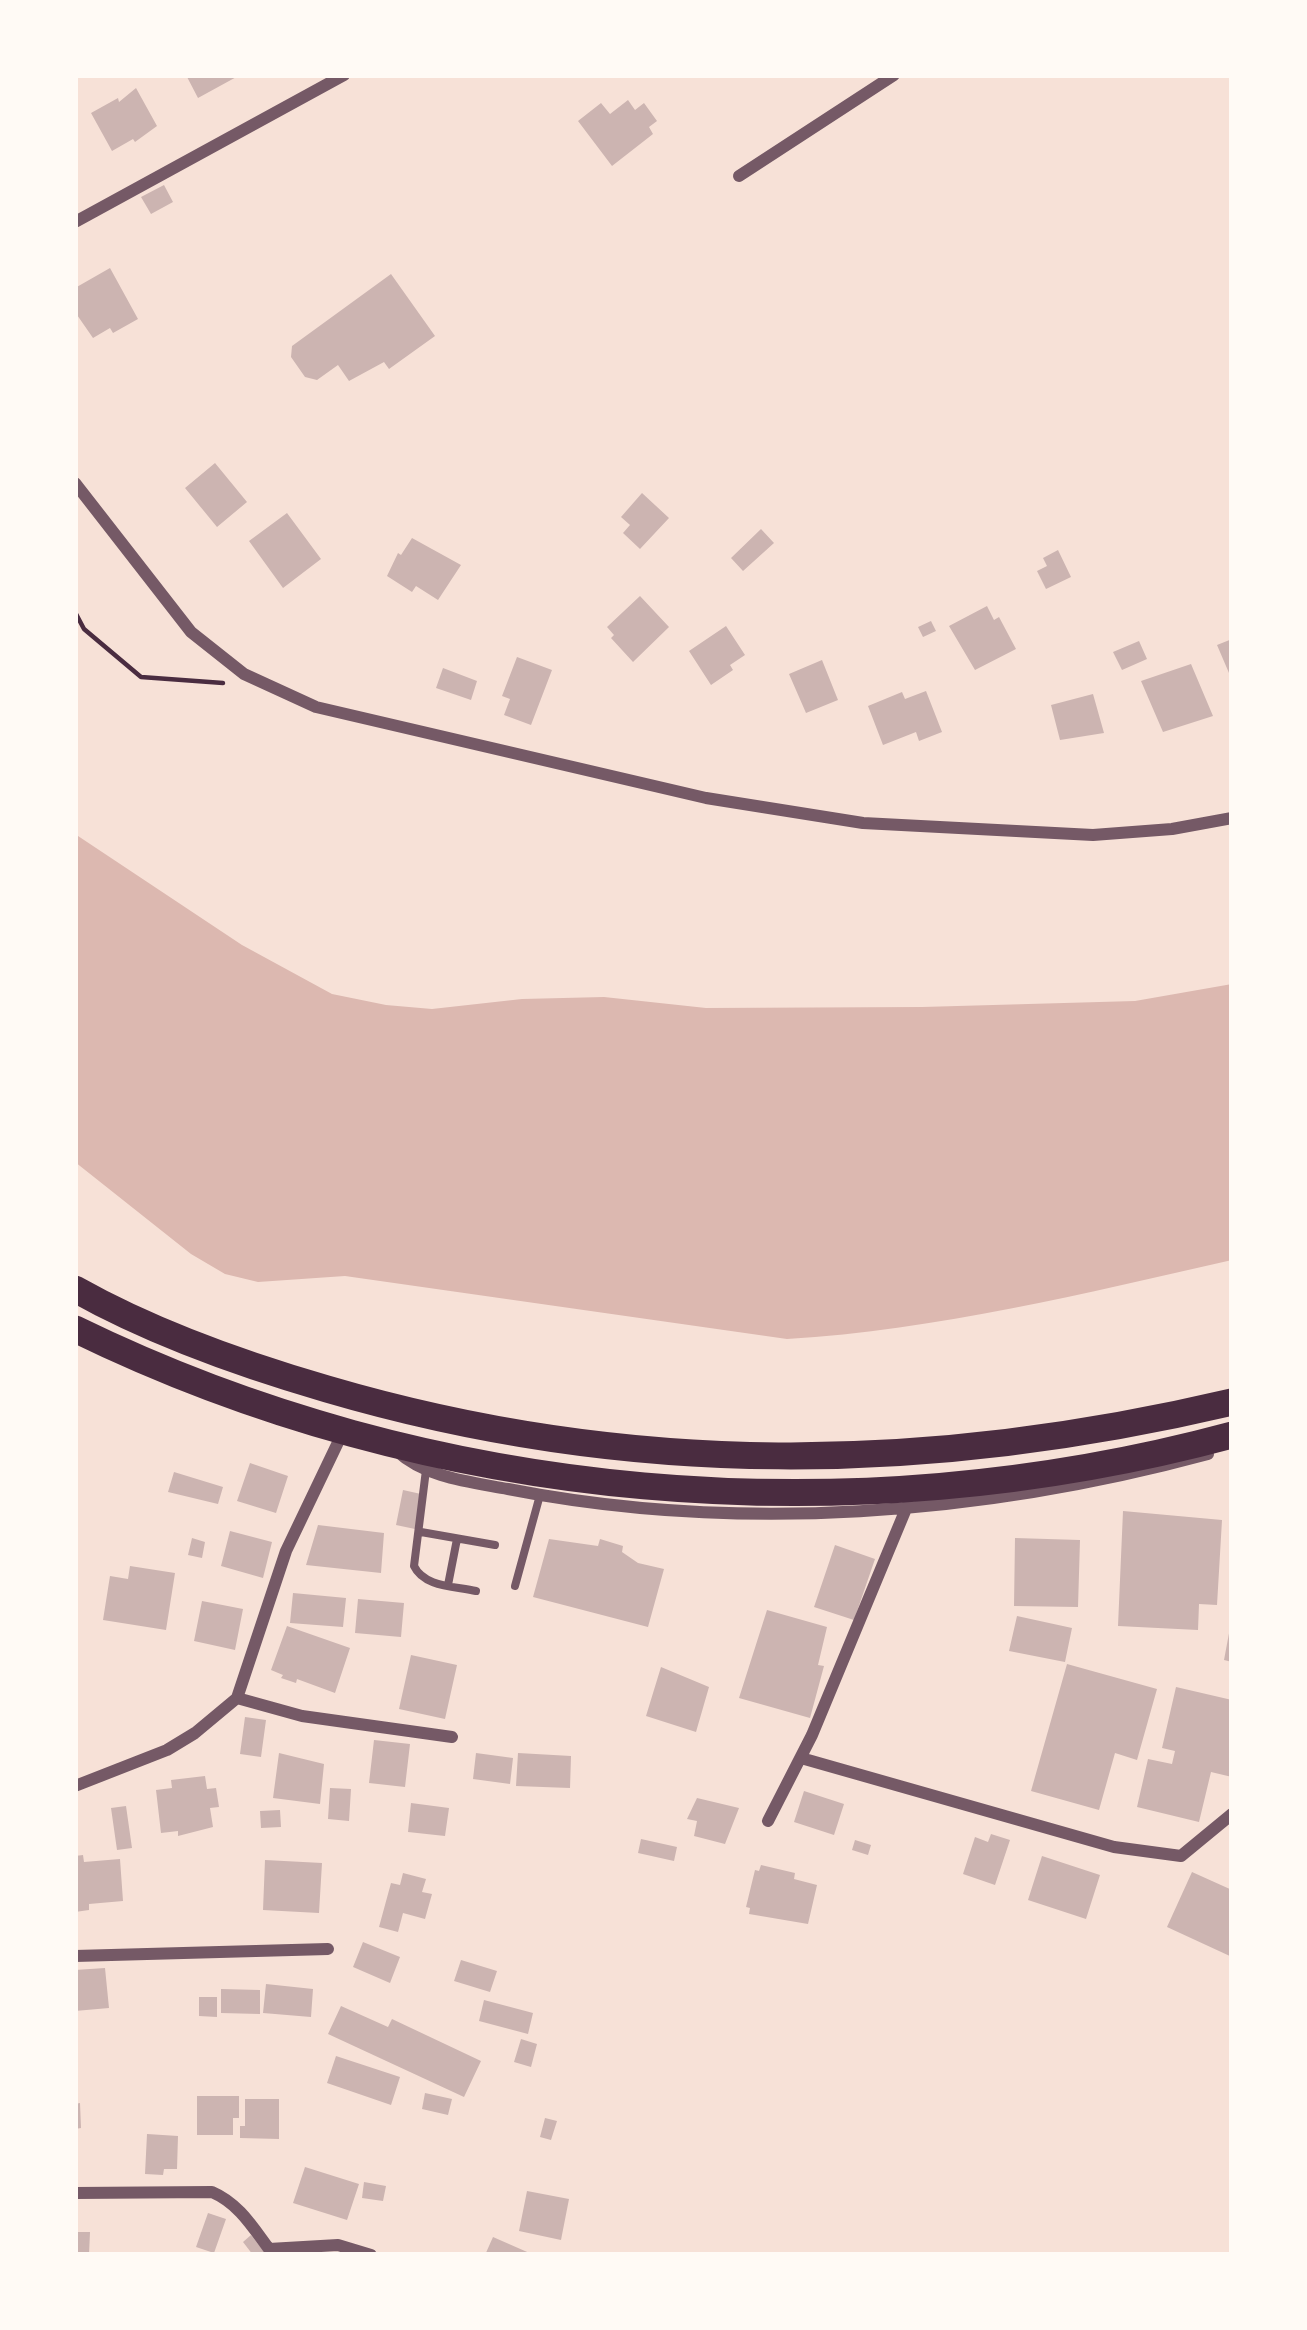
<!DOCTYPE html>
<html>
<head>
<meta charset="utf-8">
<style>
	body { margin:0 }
	#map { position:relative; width:1307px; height:2330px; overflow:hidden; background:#f7e1d7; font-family:"Fira Sans Condensed",sans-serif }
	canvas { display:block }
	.frame { position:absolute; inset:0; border:78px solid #fffaf5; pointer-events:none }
</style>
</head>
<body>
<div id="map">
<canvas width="1307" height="2330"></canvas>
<div class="frame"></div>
</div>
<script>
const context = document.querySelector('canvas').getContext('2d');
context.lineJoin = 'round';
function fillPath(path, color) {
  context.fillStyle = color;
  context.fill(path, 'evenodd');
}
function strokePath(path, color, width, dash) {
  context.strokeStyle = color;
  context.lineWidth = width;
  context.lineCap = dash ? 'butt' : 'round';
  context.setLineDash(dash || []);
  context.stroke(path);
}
const water = new Path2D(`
	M75,834L242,945L332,994L386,1005L432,1009L522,999L604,997L706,1008L922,1007L1135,1001L1232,984V1260C1086,1293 937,1330 787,1339L345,1276L258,1282L225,1274L191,1254L75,1162Z`);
const building = new Path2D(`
	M186,75H240L198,98Z
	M136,88L157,126L135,142L133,139L112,151L91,113L118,98L119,102Z
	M628,100L635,110L644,103L657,121L649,127L653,134L612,166L578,121L601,103L610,114Z
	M164,185L173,202L151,214L141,197Z
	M110,268L138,319L113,333L110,328L93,338L75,312V288Z
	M391,274L435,336L389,369L384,362L349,381L338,365L317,380L305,377L291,357L292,346Z
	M215,463L247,502L217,527L185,488Z
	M642,493L669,518L640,549L623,533L630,525L621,517Z
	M287,513L321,559L283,588L249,541Z
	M761,529L774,543L743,571L731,558Z
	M412,538L461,565L438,600L416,586L412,592L387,576L398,553L401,555Z
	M1058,550L1071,577L1046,589L1037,571L1047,566L1043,558Z
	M640,596L669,627L633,662L611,638L614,635L607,627Z
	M987,606L994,620L999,617L1016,649L975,670L949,626Z
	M931,621L936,631L923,637L918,627Z
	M726,626L745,655L730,665L733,670L711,685L689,651Z
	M1232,639V680L1217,645Z
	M1139,641L1147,659L1122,670L1113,652Z
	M517,657L552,670L531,725L504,715L510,699L502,696Z
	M822,660L838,700L806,713L789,674Z
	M1191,664L1213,716L1163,732L1141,681Z
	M443,668L477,681L471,700L436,688Z
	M926,691L942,732L919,741L916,732L883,745L868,706L902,692L905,699Z
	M1093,694L1104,733L1060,740L1051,705Z
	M250,1463L288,1476L276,1513L237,1501Z
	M174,1472L223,1487L218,1504L168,1492Z
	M403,1490L421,1494L415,1529L396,1525Z
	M1123,1511L1222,1520L1217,1605L1199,1604L1198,1630L1118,1626Z
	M318,1525L384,1533L381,1573L306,1565Z
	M230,1531L272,1542L263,1578L221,1566Z
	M192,1538L205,1542L202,1558L188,1555Z
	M1015,1538L1080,1540L1078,1607L1014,1606Z
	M549,1539L598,1546L600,1539L623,1546L622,1552L638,1563L664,1569L648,1627L533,1597Z
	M835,1545L875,1559L854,1620L814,1607Z
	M130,1566L175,1573L166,1630L103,1620L110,1576L128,1579Z
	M293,1593L346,1598L343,1627L290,1623Z
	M358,1599L404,1603L401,1637L355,1633Z
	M202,1601L243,1609L235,1650L194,1641Z
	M767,1610L827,1627L818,1665L824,1666L810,1718L739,1698Z
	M1017,1616L1072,1628L1065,1662L1009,1651Z
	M287,1626L350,1648L335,1693L297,1679L296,1683L281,1678L283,1675L271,1670Z
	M1230,1628H1232V1662L1224,1660Z
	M411,1655L457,1665L445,1719L399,1709Z
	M1067,1664L1157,1689L1137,1760L1115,1753L1099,1810L1031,1791Z
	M661,1667L709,1687L696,1732L646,1716Z
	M1176,1687L1232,1700V1777L1211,1772L1199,1822L1137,1807L1148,1759L1172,1764L1175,1751L1162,1748Z
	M245,1717L266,1720L261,1757L240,1754Z
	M374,1740L410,1744L405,1787L369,1783Z
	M279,1753L324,1764L320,1804L273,1798Z
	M476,1753L513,1758L510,1784L473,1779Z
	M518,1753L571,1756L570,1788L516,1786Z
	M205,1776L207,1789L216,1788L219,1807L210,1808L213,1827L178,1836V1831L161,1833L156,1790L172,1788L171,1780Z
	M330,1788L351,1789L349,1821L328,1819Z
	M804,1791L844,1804L834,1835L794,1822Z
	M697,1798L739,1808L725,1844L694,1836L697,1821L687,1819Z
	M411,1803L449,1808L445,1836L408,1832Z
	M126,1806L132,1848L117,1850L111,1808Z
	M280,1810L281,1827L261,1828L260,1811Z
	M991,1834L1010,1840L995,1885L963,1874L975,1837L988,1842Z
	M641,1839L677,1847L674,1861L638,1853Z
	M855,1840L871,1845L868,1855L852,1850Z
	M83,1855L84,1862L120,1859L123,1901L89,1904V1910L75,1912V1856Z
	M1042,1856L1100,1875L1086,1919L1028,1900Z
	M265,1860L322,1863L319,1913L263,1910Z
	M761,1865L795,1873L794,1879L817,1885L808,1924L749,1914L750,1908L746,1907L755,1870L759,1871Z
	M1192,1872L1232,1890V1957L1167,1927Z
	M403,1873L426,1879L422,1892L432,1894L425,1919L403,1913L398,1932L379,1927L391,1883L400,1885Z
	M363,1942L400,1957L390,1983L353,1967Z
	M461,1960L497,1971L490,1992L454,1981Z
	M105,1968L109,2008L75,2011V1970Z
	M266,1984L313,1989L311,2017L263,2013Z
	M221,1989L260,1990V2014L221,2013Z
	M199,1997H217V2017L199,2016Z
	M484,2000L533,2013L528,2034L479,2021Z
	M341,2006L388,2027L392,2019L481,2061L464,2097L328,2034Z
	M521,2039L537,2044L531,2067L514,2062Z
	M336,2056L400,2077L391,2105L327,2083Z
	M425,2093L452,2099L448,2115L422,2109Z
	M197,2096H239V2118H233V2135H197Z
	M245,2099H279V2139L240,2138V2126H245Z
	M80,2103L81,2128L75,2129V2104Z
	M545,2118L557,2121L551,2140L540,2137Z
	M147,2134L178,2136L177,2169H164L163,2175L145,2174Z
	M305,2167L359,2184L347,2220L293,2203Z
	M364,2182L386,2186L383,2201L362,2198Z
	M527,2191L569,2199L561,2240L519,2231Z
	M208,2213L226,2219L214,2253L196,2247Z
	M75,2232H90L89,2255H75Z
	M251,2235L267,2255H253L243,2242Z
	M493,2237L534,2255H485Z`);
const path = new Path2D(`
	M75,612L84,629L141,677L223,683`);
const service = new Path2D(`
	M426,1470L414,1566C424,1587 454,1586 476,1591
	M421,1532L495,1545
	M448,1585L457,1539
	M515,1586L540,1495`);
const minor = new Path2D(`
	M739,176L894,75
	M75,222L344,75
	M75,483L191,632L244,674L316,707L706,798L863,823L1093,835L1172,829L1232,818
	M397,1451C426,1478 471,1482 508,1489C738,1534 983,1515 1208,1454
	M237,1698L302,1716L452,1737
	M801,1758L1114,1847L1181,1856L1232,1814
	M75,1786L167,1750L195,1733L237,1698L286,1551L342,1434
	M768,1821L812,1735L908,1504
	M75,1956L328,1949
	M75,2193L212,2192C238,2203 252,2226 269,2249L338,2245L371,2255`);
const primary = new Path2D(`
	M75,1289C153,1333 241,1364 327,1389C630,1478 926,1474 1232,1402
	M75,1329C431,1503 850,1538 1232,1435`);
fillPath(water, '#dcb8b0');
fillPath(building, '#ccb4b1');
strokePath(path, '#4a2c40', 4.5);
strokePath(service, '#755966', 8);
strokePath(minor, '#755966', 12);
strokePath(primary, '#4a2c40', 27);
</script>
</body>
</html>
